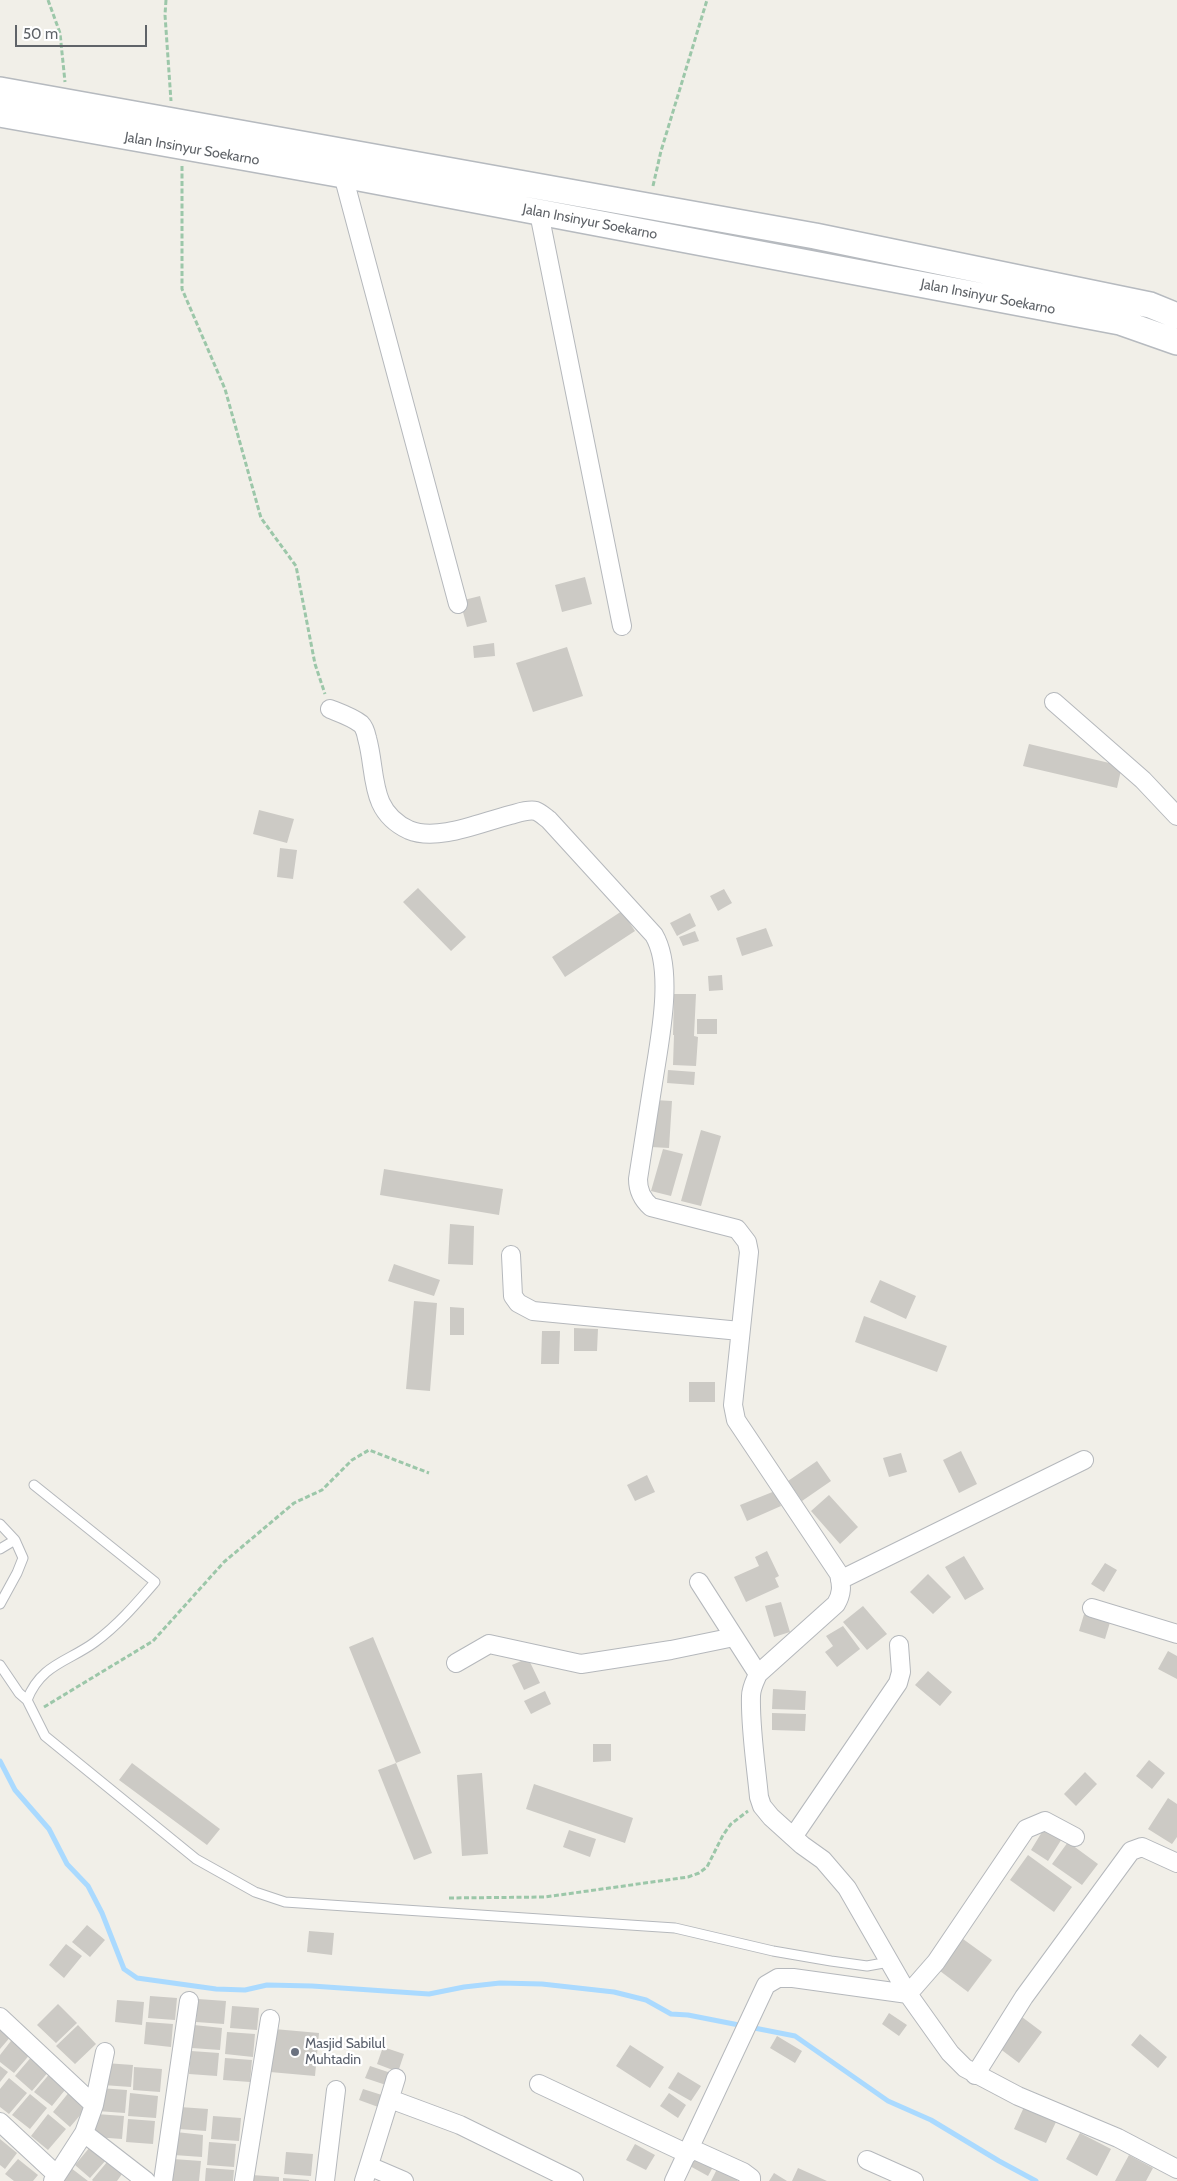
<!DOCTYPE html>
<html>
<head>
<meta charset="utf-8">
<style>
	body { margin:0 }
	#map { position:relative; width:1177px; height:2181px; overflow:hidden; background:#f1efe8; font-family:Cabin,sans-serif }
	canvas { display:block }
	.scale { position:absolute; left:15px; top:25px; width:132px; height:22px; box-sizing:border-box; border:2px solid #5f6368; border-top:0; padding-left:6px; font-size:15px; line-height:18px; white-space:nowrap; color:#5f6368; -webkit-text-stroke:4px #fff; paint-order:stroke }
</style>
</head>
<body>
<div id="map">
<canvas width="1177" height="2181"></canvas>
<div class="scale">50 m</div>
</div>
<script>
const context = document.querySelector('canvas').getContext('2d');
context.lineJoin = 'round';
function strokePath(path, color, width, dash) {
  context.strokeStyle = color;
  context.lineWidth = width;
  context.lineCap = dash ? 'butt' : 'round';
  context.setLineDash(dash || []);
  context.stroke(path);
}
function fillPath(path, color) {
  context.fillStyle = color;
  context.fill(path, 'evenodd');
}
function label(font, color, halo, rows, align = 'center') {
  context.font = font + ' Cabin,sans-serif';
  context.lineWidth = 4.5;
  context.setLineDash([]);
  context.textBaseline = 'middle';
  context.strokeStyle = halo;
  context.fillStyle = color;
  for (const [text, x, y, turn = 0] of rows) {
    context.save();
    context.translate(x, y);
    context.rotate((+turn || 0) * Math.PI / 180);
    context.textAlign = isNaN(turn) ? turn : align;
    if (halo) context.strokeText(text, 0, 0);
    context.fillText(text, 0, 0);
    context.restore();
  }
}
const stream = new Path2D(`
	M0,1761L15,1790L49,1829L67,1864L88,1886L102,1913L124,1969L137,1978L216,1989L245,1990L267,1985L312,1986L429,1994L464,1987L500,1983L542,1984L614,1992L646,2000L671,2014L688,2015L795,2036L888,2101L931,2120L999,2161L1036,2181`);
const building = new Path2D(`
	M585,577L592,604L562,612L555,585Z
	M480,596L487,622L467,627L460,601Z
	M494,643L495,656L474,658L473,646Z
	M567,647L583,696L533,712L516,663Z
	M1029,744L1122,766L1117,788L1023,766Z
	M259,810L294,819L287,843L253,834Z
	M280,848L297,850L293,879L277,877Z
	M418,888L466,937L451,951L403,902Z
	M724,889L732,903L718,911L710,896Z
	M622,911L635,931L565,977L552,957Z
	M690,913L696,926L677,936L670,923Z
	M766,928L773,946L742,956L736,938Z
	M695,931L699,941L683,946L679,937Z
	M722,975L723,990L709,991L708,976Z
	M674,994H696L694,1036L698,1037L696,1066L673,1065L674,1035H682H673Z
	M697,1019H717V1034H697Z
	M668,1070L695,1072L694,1085L667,1083Z
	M654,1100L672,1101L669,1148L651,1147Z
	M701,1130L721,1136L701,1206L681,1201Z
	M663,1149L683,1154L671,1196L651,1191Z
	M384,1169L503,1189L499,1215L380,1195Z
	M450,1224L474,1226L473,1265L448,1264Z
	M394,1264L440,1280L434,1296L388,1281Z
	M880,1280L916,1296L906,1319L870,1302Z
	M414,1301L437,1303L430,1391L406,1389Z
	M450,1307L464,1308V1335H450Z
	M864,1316L947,1346L937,1372L855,1342Z
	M574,1328L598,1329L597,1351H574Z
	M542,1331H560L559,1364H541Z
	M689,1382H715V1402H689Z
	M961,1451L977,1484L959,1493L943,1460Z
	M901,1453L907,1472L889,1477L883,1458Z
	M817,1461L831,1481L802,1501L788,1481Z
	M647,1475L655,1492L635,1501L627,1485Z
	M775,1491L781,1506L747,1521L740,1505Z
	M829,1495L858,1527L840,1544L811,1511Z
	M767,1551L779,1576L775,1578L779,1587L746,1602L734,1577L759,1566L755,1557Z
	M964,1556L984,1589L965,1600L945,1567Z
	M1105,1563L1117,1570L1104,1592L1091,1584Z
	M928,1574L951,1597L933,1614L910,1592Z
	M781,1602L790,1632L774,1637L765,1606Z
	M863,1606L887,1634L867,1650L843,1622Z
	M1085,1611L1111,1619L1105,1639L1079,1631Z
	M843,1626L860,1649L837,1667L825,1652L833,1646L826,1636Z
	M373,1637L421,1753L396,1763L349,1647Z
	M1168,1651L1177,1656V1679L1158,1669Z
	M528,1658L540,1683L524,1690L512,1665Z
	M928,1671L952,1692L940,1706L915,1685Z
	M773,1689L806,1691L805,1710L772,1709Z
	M545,1691L551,1704L531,1714L524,1701Z
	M772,1713L806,1714L805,1731L772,1730Z
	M593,1744H611V1761L593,1762Z
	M1149,1760L1165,1773L1152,1789L1136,1776Z
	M132,1763L220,1829L207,1845L119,1780Z
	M396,1763L432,1853L414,1860L378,1770Z
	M1085,1772L1097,1784L1076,1806L1064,1794Z
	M482,1773L488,1854L462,1856L457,1775Z
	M534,1784L633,1818L625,1843L526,1809Z
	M1168,1798L1177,1804V1837L1172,1844L1148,1829Z
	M1045,1827L1063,1837L1048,1861L1031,1850Z
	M569,1830L596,1839L590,1857L563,1847Z
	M1068,1842L1098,1864L1082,1885L1052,1864Z
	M1028,1855L1072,1887L1054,1912L1010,1880Z
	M87,1925L105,1940L90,1957L72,1942Z
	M309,1931L334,1933L332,1955L307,1952Z
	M963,1939L992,1960L968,1992L940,1971Z
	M66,1944L82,1956L64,1978L49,1965Z
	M150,1996L177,1998L175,2020L148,2018Z
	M198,1999L226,2001L224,2024L196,2022Z
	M117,2000L144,2002L142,2025L115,2022Z
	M58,2004L77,2023L56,2043L37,2025Z
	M232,2006L259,2008L257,2030L230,2028Z
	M889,2013L907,2025L899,2036L882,2024Z
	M1022,2017L1042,2032L1019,2063L999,2048Z
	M146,2022L173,2024L171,2047L144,2044Z
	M0,2025L12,2035L0,2049Z
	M78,2025L96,2044L75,2064L56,2046Z
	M194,2025L222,2028L220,2050L192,2048Z
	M274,2029L319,2033L315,2076L270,2072Z
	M227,2032L255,2034L253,2057L225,2054Z
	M1140,2034L1167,2057L1158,2068L1131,2045Z
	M777,2036L802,2051L795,2063L770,2048Z
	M14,2037L32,2052L14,2073L0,2062V2055Z
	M630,2045L664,2067L650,2088L616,2066Z
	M383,2047L404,2054L398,2072L377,2064Z
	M191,2051L219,2053L217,2076L189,2074Z
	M33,2055L50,2070L32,2091L15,2076Z
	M225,2058L252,2060L250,2082L223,2080Z
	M105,2063L133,2065L131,2087L103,2085Z
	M0,2066L8,2072L0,2082Z
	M370,2066L394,2074L389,2086L365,2078Z
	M134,2067L162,2069L160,2092L133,2090Z
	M52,2071L69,2085L52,2106L34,2092Z
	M678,2072L701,2086L691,2101L668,2088Z
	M9,2078L27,2093L9,2114L0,2107V2089Z
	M99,2088L127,2090L125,2113L97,2111Z
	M363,2089L385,2096L381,2108L359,2100Z
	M70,2091L88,2106L70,2127L53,2112Z
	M130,2093L158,2096L156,2118L128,2116Z
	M669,2093L686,2105L678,2118L660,2106Z
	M30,2094L47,2108L30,2129L12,2115Z
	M180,2107L208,2109L206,2131L179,2129Z
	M1024,2107L1056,2122L1046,2143L1014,2129Z
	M48,2114L66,2129L48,2150L31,2136Z
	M96,2114L124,2116L122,2139L95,2137Z
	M213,2116L241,2118L239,2141L211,2139Z
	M128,2119L155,2121L153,2144L126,2142Z
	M176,2132L203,2135L202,2157L174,2155Z
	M1080,2133L1111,2149L1097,2176L1066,2159Z
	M0,2139L17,2153L5,2169L0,2165Z
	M209,2142L236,2144L234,2167L207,2165Z
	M635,2144L655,2155L646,2170L626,2160Z
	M90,2147L106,2160L90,2178L75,2165Z
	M286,2152L313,2154L311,2176L284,2174Z
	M1129,2155L1153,2168L1146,2181H1115Z
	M693,2156L713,2167L708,2176L688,2165Z
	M18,2159L38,2175L33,2181H14L5,2174Z
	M173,2159L201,2161L199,2181H171Z
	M107,2162L122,2174L117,2181H93L92,2180Z
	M718,2167L739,2177L737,2181H711Z
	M71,2168L88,2181H61Z
	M206,2168L234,2170L233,2181H205Z
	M798,2168L827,2181H792Z
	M774,2173L787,2181H769Z
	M252,2175L279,2177V2181H251Z
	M283,2178L309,2180V2181H283Z`);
const path = new Path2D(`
	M48,0L60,33L65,82
	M166,0L165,15L171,101
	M182,166V289L225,389L261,518L296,566L315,664L325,694
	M653,186L661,151L707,0
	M44,1707L153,1641L224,1562L294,1503L322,1490L352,1460L369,1450L429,1473
	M449,1898L545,1897L688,1877L699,1873L707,1867L723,1835L731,1824L748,1811`);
const service = new Path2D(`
	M34,1485L155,1582C136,1604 118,1625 95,1642C68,1662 41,1664 27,1700L45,1736L196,1859L255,1892L285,1902L675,1928L773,1951L831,1961L867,1966L889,1962
	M0,1524L15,1540L0,1549
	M0,1604L17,1573L23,1558L15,1540
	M0,1665L19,1693L27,1700`);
const minor = new Path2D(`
	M343,175L458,604
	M539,213L622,626
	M1054,702L1143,780L1177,816
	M330,709C340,713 352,717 361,724C364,727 366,733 367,738C377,773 368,811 409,830C437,842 482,822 510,815C518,813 528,809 536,811C541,813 545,817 549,820L654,935C675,971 659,1043 653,1083C648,1115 643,1147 638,1179C638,1191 642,1199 651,1207L737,1229L747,1242L749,1252L733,1405L736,1420L839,1574C842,1586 842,1594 836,1604L758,1674C755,1681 751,1688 751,1696C750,1727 756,1765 759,1797L762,1806L771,1817L802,1845L823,1860L847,1888L908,1994L950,2053L965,2068L1018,2096L1118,2138L1177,2169
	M511,1255L513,1296L518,1303L533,1311L740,1331
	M840,1580L1084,1460
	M699,1582L758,1674
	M1092,1608L1177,1634
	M456,1663L489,1644L581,1664L671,1650L734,1637
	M793,1837L898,1683L901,1672L899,1645
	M0,2017L94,2105
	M975,2075L1024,1997L1131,1851L1142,1847L1177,1863
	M539,2084L688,2154
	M390,2099L460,2125L574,2181
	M0,2122L57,2175
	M84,2133L146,2181
	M690,2148L743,2172L751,2178V2181
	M867,2160L914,2181
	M369,2166L404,2181
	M53,2181L84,2133L94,2105L105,2052
	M163,2181L189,2001
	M244,2181L270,2019
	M325,2181L336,2090
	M364,2181L396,2078
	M674,2181L766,1985L778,1978H793L908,1994L936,1962L1026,1829L1045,1821L1075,1837`);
const secondary = new Path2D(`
	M0,90L815,236L1150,305L1177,316
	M0,114L343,175L1120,322L1177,342`);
const markers = [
	[295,2052,5,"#6b7280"]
];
const streetNames = [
	["Jalan Insinyur Soekarno",192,149,10],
	["Jalan Insinyur Soekarno",590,222,11],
	["Jalan Insinyur Soekarno",988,297,11]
];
const worshipNames = [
	["Masjid Sabilul",305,2044],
	["Muhtadin",305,2060]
];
strokePath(stream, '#aadaff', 5);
fillPath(building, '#cccac5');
strokePath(service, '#b5b8bc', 11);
strokePath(minor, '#b5b8bc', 20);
strokePath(secondary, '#b6babf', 28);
strokePath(path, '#9cc7a9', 3, [5, 2.5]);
strokePath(service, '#fff', 9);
strokePath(minor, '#fff', 18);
strokePath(secondary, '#fff', 25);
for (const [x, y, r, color] of markers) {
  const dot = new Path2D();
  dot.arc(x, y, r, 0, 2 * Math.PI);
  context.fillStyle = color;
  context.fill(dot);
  strokePath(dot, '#fff', 2);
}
label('14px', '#5f6368', '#fff', streetNames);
label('14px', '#5b616d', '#fff', worshipNames, 'left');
</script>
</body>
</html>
